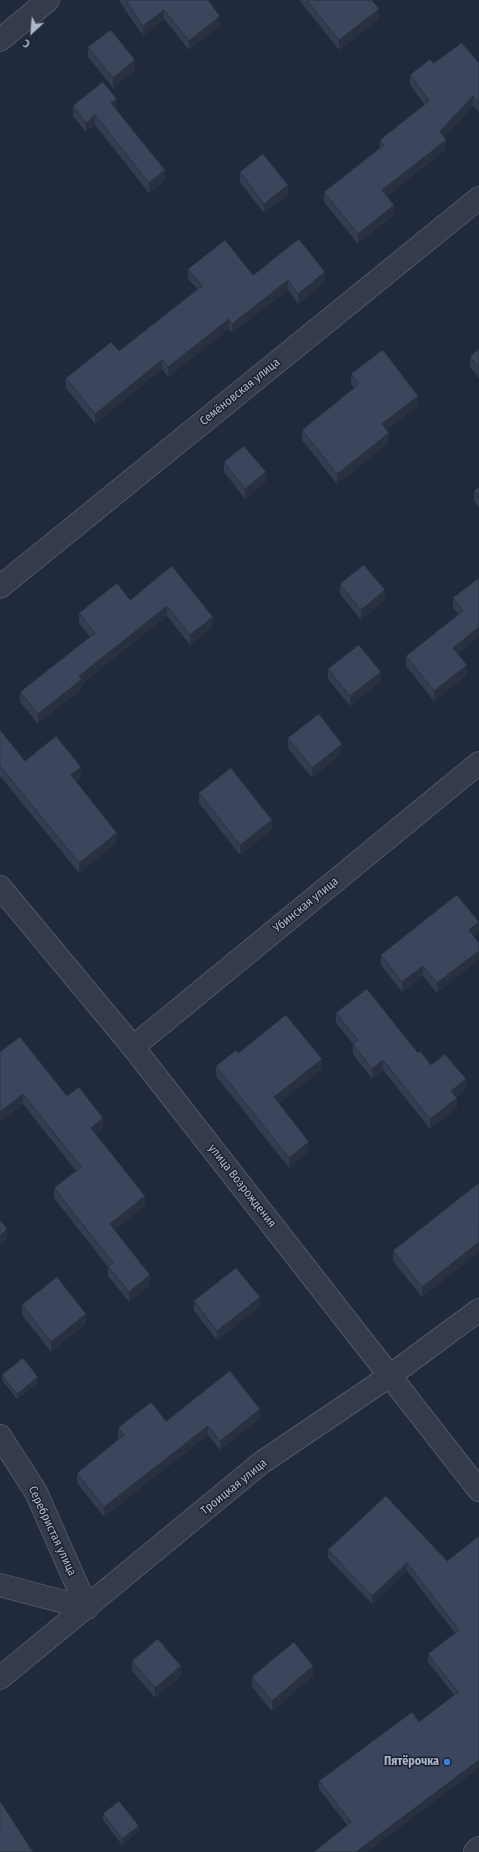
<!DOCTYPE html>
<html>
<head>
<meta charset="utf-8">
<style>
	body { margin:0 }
	#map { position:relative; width:479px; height:1852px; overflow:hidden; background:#202a3c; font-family:"Fira Sans Condensed",sans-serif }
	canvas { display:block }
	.north { position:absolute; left:12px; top:12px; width:40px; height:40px; -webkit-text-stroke:3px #192131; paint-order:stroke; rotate:206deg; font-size:11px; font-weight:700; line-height:16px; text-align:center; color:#afb7c8 }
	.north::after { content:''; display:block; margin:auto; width:14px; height:18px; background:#afb7c8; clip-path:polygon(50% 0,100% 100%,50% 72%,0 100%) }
</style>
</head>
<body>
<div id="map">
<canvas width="479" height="1852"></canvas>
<div class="north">С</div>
</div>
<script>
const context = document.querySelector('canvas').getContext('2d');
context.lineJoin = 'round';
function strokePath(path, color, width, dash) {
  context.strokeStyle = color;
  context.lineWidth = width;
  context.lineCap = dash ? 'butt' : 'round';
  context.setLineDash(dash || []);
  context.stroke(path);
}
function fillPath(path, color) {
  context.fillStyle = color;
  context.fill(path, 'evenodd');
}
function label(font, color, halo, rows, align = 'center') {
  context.font = font + ' "Fira Sans Condensed",sans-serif';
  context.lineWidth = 3;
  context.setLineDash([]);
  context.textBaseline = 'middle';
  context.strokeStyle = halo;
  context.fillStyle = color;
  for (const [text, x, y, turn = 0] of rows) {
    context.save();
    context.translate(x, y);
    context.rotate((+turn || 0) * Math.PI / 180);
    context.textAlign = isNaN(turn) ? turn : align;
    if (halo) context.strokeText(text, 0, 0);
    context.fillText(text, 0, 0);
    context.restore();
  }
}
const minor = new Path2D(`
	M0,40L48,0
	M0,587L479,198
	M0,887L133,1047L479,1490
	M133,1047L479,763
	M0,1436L36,1492L87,1608
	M0,1585L87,1608
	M0,1678L261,1463L391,1375L479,1310
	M475,1852L479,1848`);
const wall = new Path2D(`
	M120,0H209V1L220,26L189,50L164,19L143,36L120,2Z
	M299,0H372L379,19L339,50Z
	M88,47L135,70L113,88L88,57Z
	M433,63H479V112L473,106L444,137L446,149L387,196L394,215L358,244L324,202V192L380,147V140L425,105L410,85V75Z
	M73,106L117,108L116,109L165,180L149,193L95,125L86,132L73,116Z
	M240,172L288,195L264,213L240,182Z
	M188,269L325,282L298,304L288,290L232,333L229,329L168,377L162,369L95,424L66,388V378L119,351L197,289L188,279Z
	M479,349V378L470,367V357Z
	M351,374L418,406L387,430L389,443L337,484L302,440V430L354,388L351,384Z
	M224,462L266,482L245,499L224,472Z
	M479,487V508L474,501V491Z
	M172,566L213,627L190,645L167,616L82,684V689L38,724L20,702V692L90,637L79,623V613L130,600Z
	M479,578L458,654L467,675L434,701L406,666V656L458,614L453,608V598Z
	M340,584L385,600L361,620L340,594Z
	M328,669L381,682L350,706L328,679Z
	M0,730L25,761L81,777L76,781L117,843L79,873L0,776Z
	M288,738L342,753L312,778L288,748Z
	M199,793L272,830L240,855L199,803Z
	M479,932L473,936L437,993L423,976L402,992L381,965V955Z
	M336,1013L418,1053L431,1065L466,1089L456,1097L457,1108L430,1129L383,1070L372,1079L353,1054V1044L336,1023Z
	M0,1052L67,1096L103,1128L95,1134L145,1206L115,1230L150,1285L129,1302L108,1276V1267L54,1198V1188L76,1171L23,1104L0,1122Z
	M238,1053L322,1069L279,1103L309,1151L289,1168L216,1076V1066Z
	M479,1183V1252L422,1297L393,1261V1251Z
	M194,1301L260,1307L217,1340L194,1311Z
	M22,1305L86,1324L51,1352L22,1315Z
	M2,1375L38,1383L17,1399L2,1380Z
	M260,1418L220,1450L208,1435L104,1517L77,1483V1473L119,1439L118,1438V1428L166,1421Z
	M479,1536V1768L347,1825L319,1789V1781L419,1722L454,1695L428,1662V1654L455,1633L407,1571L372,1604L328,1558V1550L447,1561Z
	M132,1661L181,1676L155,1698L132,1671Z
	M313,1676L272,1711L252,1687V1677Z
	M103,1814L139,1831L122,1845L103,1820Z`);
const shadedWall = new Path2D(`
	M379,9V19L339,50V40Z
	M164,10V19L143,36V26Z
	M220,16V26L189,50V41Z
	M135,60V70L113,88V78Z
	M473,96V106L440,141V131Z
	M117,99V108L111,113V103Z
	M95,115V125L86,132V123Z
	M446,140V149L382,200V190Z
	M165,170V180L149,193V183Z
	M288,185V195L264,213V204Z
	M394,205V215L358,244V234Z
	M325,272V282L298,304V294Z
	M288,280V290L232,333V324Z
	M229,319V329L168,377V367Z
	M162,360V369L95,424V414Z
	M418,396V406L382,434V424Z
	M389,433V443L337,484V474Z
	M266,472V482L245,499V489Z
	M385,590V600L361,620V610Z
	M167,606V616L82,684V689L38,724V714L79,676Z
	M213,617V627L190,645V635Z
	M479,627V637L453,658V648Z
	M467,665V675L434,701V691Z
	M381,672V682L350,706V696Z
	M342,744V753L312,778V768Z
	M81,767V777L71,785V775Z
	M272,820V830L240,855V845Z
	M117,833V843L79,873V863Z
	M479,922V932L469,940V930Z
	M479,951V960L437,993V983Z
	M423,966V976L402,992V982Z
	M322,1059V1069L274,1107V1097Z
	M383,1060V1070L372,1079V1069Z
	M466,1079V1089L451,1100V1091Z
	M23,1094V1104L0,1122V1112Z
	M457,1098V1108L430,1129V1119Z
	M103,1118V1128L91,1138V1128Z
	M309,1142V1151L289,1168V1158Z
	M145,1196V1206L110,1234V1224Z
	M7,1229V1239L0,1245V1236Z
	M479,1242V1252L422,1297V1287Z
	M150,1275V1285L129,1302V1292Z
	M260,1297V1307L217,1340V1331Z
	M86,1314V1324L51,1352V1342Z
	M38,1377V1383L17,1399V1394Z
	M260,1409V1418L220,1450V1441Z
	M208,1426V1435L104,1517V1507Z
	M407,1563V1571L372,1604V1596Z
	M181,1666V1676L155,1698V1688Z
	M313,1666V1676L272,1711V1701Z
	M479,1760V1768L367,1852H356Z
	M139,1826V1831L122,1845V1839Z`);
const building = new Path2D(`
	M126,0H208L220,16L189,41L164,10L143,26Z
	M307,0H372L379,9L339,40Z
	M111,30L135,60L113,78L88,47Z
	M462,43L479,63V103L473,96L440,131L446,140L382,190L394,205L358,234L324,192L384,145L380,140L429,101L410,75L430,59L433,63Z
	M103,82L117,99L111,103L165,170L149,183L95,115L86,123L73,106Z
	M263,154L288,185L264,204L240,172Z
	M299,239L325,272L298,294L288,280L232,324L229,319L168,367L162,360L95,414L66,378L111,342L119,351L202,286L188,269L225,240L253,275Z
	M479,349V368L470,357Z
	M383,350L418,396L382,424L389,433L337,474L302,430L359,384L351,374Z
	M244,446L266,472L245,489L224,462Z
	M479,487V498L474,491Z
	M364,565L385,590L361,610L340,584Z
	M172,566L213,617L190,635L167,606L79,676L82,679L38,714L20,692L95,633L79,613L117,583L130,600Z
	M479,578V627L453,648L467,665L434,691L406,656L463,611L453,598Z
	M359,645L381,672L350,696L328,669Z
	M319,714L342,744L312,768L288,738Z
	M0,730L25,761L56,736L81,767L71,775L117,833L79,863L0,766Z
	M231,768L272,820L240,845L199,793Z
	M457,895L479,922L469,930L479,943V951L437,983L423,966L402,982L381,955Z
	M367,989L418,1053L420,1051L431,1065L445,1054L466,1079L451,1091L457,1098L430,1119L383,1060L372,1069L353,1044L358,1040L336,1013Z
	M286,1015L322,1059L274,1097L309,1142L289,1158L216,1066L236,1050L238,1053Z
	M20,1037L67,1096L79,1087L103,1118L91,1128L145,1196L110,1224L150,1275L129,1292L108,1266L113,1263L54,1188L81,1167L23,1094L0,1112V1052Z
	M479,1183V1231L478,1232L479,1234V1242L422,1287L393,1251Z
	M0,1220L7,1229L0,1236Z
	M236,1268L260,1297L217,1331L194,1301Z
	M57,1277L86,1314L51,1342L22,1305Z
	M23,1358L38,1377L17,1394L2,1375Z
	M230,1371L260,1409L220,1441L208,1426L104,1507L77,1473L124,1435L118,1428L151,1402L166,1421Z
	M386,1496L447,1561L479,1536V1760L356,1852H314L351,1822L319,1781L412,1712L419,1722L458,1692L428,1654L459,1630L407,1563L372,1596L328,1550Z
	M158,1639L181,1666L155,1688L132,1661Z
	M294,1642L313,1666L272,1701L252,1677Z
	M0,1801L33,1852H0Z
	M119,1801L139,1826L122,1839L103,1814Z`);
const markers = [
	[447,1762,4,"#3f7fe0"]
];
const streetNames = [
	["Семёновская улица",240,392,-39],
	["Убинская улица",306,905,-39],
	["улица Возрождения",242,1186,52],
	["Троицкая улица",234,1487,-39],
	["Серебристая улица",52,1531,65]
];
const poiNames = [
	["Пятёрочка",439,1762]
];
strokePath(minor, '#4f5767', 24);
strokePath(minor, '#343c4c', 22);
fillPath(wall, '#333c50');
fillPath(shadedWall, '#293141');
fillPath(building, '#3b465d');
strokePath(building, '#293141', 1);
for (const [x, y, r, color] of markers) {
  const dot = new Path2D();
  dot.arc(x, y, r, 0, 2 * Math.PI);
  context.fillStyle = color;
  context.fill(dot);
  strokePath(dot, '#192131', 1.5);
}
label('12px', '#afb7c8', '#192131', streetNames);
label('bold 12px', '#afb7c8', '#192131', poiNames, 'right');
</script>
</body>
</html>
